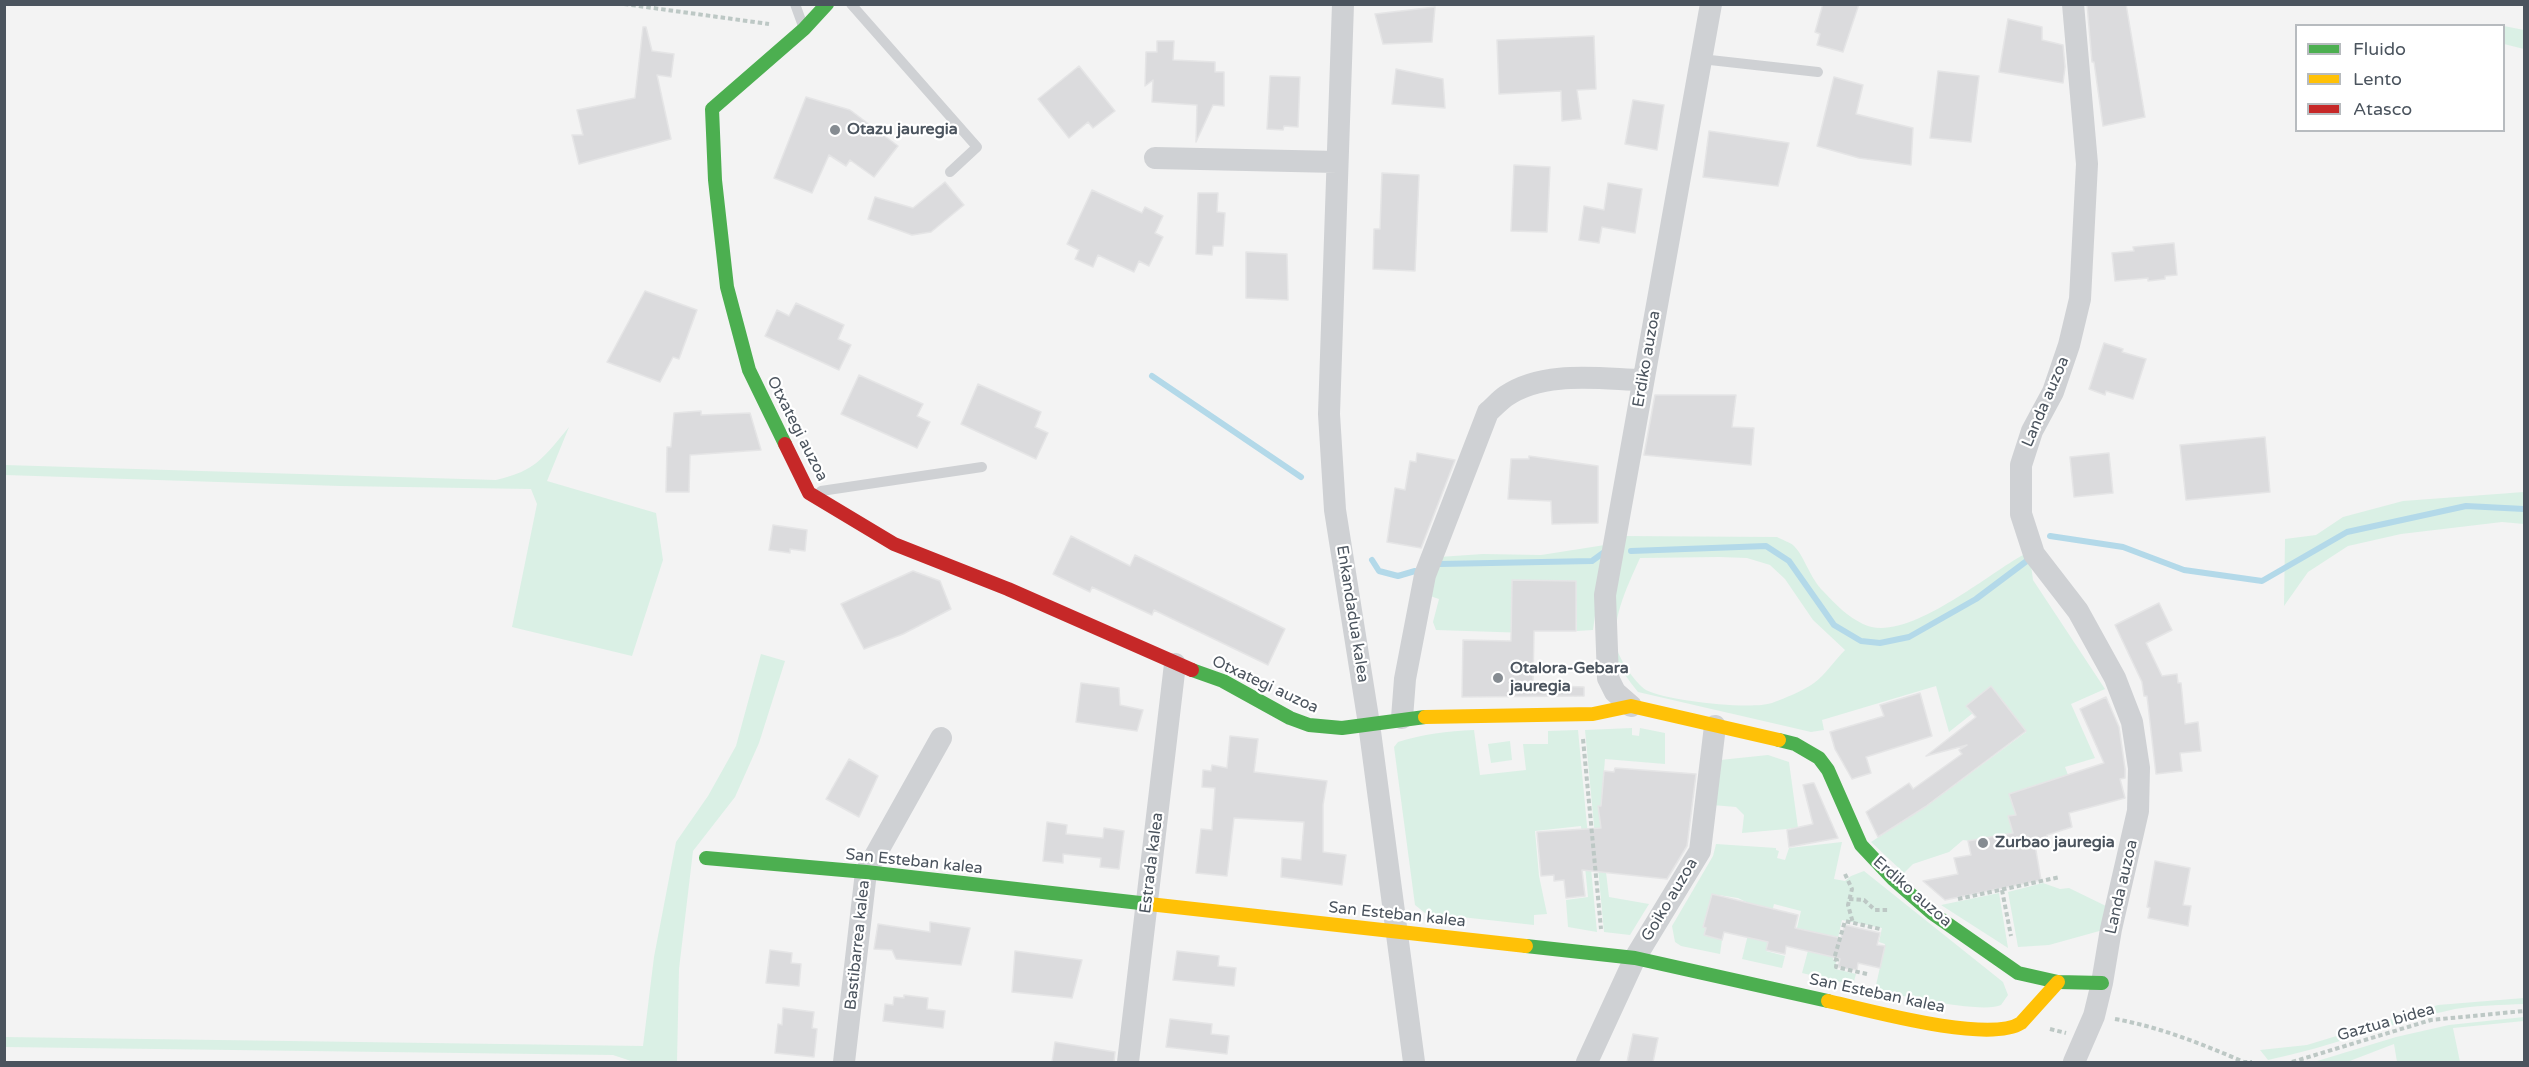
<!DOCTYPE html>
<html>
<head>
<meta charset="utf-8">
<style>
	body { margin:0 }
	#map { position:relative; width:2529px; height:1067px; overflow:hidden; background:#f3f3f3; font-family:"Varela Round",sans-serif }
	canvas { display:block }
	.frame { position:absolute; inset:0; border:6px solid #4b545e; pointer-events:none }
	.legend { position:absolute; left:2295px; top:24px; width:210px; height:108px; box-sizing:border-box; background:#fff; border:2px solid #b7bbbf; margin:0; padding:8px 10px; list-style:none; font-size:18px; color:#4b545e }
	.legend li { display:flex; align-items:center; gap:12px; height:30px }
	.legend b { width:30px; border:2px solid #b7bbbf }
</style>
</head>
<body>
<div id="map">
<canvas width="2529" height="1067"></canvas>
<div class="frame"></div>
<ul class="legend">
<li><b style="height:8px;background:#4caf50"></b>Fluido</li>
<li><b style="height:8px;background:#ffc107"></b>Lento</li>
<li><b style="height:8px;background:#c62828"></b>Atasco</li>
</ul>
</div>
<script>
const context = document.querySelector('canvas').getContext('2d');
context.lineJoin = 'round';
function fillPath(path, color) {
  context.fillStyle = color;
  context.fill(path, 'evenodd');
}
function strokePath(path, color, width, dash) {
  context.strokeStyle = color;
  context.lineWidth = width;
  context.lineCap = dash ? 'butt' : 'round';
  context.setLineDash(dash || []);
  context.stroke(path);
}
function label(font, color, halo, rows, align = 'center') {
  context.font = font + ' "Varela Round",sans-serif';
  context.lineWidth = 4.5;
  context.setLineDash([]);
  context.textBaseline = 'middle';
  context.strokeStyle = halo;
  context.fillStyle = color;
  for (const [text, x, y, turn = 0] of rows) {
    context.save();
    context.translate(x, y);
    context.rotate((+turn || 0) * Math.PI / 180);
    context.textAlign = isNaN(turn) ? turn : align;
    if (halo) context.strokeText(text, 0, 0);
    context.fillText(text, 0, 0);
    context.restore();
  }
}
const green = new Path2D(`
	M2504,26L2524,30V49L2504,44Z
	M569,427L547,481L656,513L663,560L632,656L512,627L537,504L531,489L340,486L5,475V465L496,480C536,471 544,457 569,427Z
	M2524,492V524L2502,522L2401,534L2348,546L2308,572L2284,606L2285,539L2316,535L2343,517L2403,501Z
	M1623,536L1777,537C1782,540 1790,542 1794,546C1805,557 1809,577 1824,592C1835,604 1848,617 1863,624C1905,645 1986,575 2023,555L2031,565L2033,580L2105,689L2071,704L2095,758L2065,767L2068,775L2009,794L2016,815L2009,816L2017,847L1963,840L1949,852L1913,864L1904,873L1871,842L1925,807L2026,732L1991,687L1967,705L1973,713L1949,732L1936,686L1822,720L1824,730L1811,732L1638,692C1629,681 1621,670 1615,657C1605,630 1619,566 1623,536ZM1719,557L1747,558L1770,565L1785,579L1813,620L1845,650C1835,660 1825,675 1814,683C1803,691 1785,698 1772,703C1750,710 1667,701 1646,690C1635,683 1618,658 1616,645C1612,616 1629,583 1640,558Z
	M1605,545L1593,630L1577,631L1576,581L1528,633L1436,630L1433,622L1439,599L1427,595L1439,557L1483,554L1541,555Z
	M761,654L785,661L759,743L735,797L693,851L679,969L677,1062H634L613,1055L5,1047V1037L643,1046L654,957L676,842L708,796L736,746Z
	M1632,728V735L1639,736L1640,728L1665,733V764L1605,759L1601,806H1598L1609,897L1649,904L1630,935L1604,932L1585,730Z
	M1474,730L1480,775L1526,770L1523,744H1548V731L1578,730L1597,932L1568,927L1566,900L1588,897L1581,826L1535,831L1539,876L1547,914L1534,915V925L1425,913L1415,905L1394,747L1398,742C1423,734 1447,731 1474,730Z
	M1510,741L1512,760L1491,763L1488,744Z
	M1768,755L1789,762L1798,828L1742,833L1744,815L1736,807L1712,805L1720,760Z
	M1842,842L1834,879L1845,881L1851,876L1864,871L2003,982L2008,995L2001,1005C1983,1014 1898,995 1875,990L1885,944L1879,942L1882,928L1842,920L1833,960L1836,961L1835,969L1856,974L1853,985L1802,973L1813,932L1797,928L1801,911L1774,904L1765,941L1768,942L1766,951L1785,956L1782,968L1742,959L1752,918L1746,902L1738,898L1712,894L1703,927L1706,928L1704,935L1722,940L1720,954L1681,946L1675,942L1672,926L1713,856L1716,844L1776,848V850L1779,851L1777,858L1785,860L1789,848Z
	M2043,883L2060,889L2069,888L2106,906L2103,930L2049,945L2018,947L2008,892Z
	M1999,893L2008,948L1941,905Z
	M2524,998V1004C2502,1005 2478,1005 2455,1009C2392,1022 2331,1047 2268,1060L2260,1050L2307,1045L2438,1005Z
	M2524,1017V1021L2453,1028L2460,1062H2397L2394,1044L2347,1062H2314L2396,1037L2449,1025Z`);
const stream = new Path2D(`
	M1152,376L1301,477
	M2050,536L2123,547L2184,570L2262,581L2347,532L2466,506L2524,509
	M1631,551L1766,546L1789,561L1834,625L1861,641L1880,643L1909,637L1976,599L2028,560
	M1372,560L1379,571L1398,576L1415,571
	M1440,564L1592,561L1603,553`);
const building = new Path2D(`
	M1823,4H1859L1843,52L1817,45L1820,34L1815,32Z
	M2087,4H2126L2145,117L2103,126L2094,62H2092Z
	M1435,7L1432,42L1383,44L1375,14Z
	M2008,19L2042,27V40L2063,45L2065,67L2063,83L1999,72Z
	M643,27H646L652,51L674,54L671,77L657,75L671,139L579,164L572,135H583L577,110L635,98Z
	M1594,36L1596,89L1577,90L1581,119L1562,121L1561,91L1499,94L1497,40Z
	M1157,41H1174L1173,60L1215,62V72H1224V106L1213,105L1196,142L1197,105L1152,102L1153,80L1145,86L1146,52H1157Z
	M1079,66L1115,111L1093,128L1088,122L1069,138L1038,99Z
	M1396,69L1443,79L1445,108L1392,104Z
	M1938,71L1979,76L1971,142L1930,138Z
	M1270,76L1300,77L1298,127L1284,126L1283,130L1267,129Z
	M1834,77L1863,85L1856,114L1913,128L1911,165L1859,158L1817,146Z
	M806,97L850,110L898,146L874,177L850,160L846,166L829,155L812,193L774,178Z
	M1633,100L1664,105L1657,150L1625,144Z
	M1709,131L1789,143L1778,186L1703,177Z
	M1514,165L1550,167L1547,232L1511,231Z
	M1382,173L1419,175L1415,271L1373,269L1374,229H1380Z
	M945,182L964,205L931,232L912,235L868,219L875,197L913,208Z
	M1608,183L1642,189L1635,233L1602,227L1599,243L1579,240L1584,206L1604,210Z
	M1092,190L1142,213L1145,207L1163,216L1155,233L1163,237L1149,266L1139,261L1134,272L1098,255L1093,267L1075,259L1079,250L1067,244Z
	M1198,193H1218L1217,212L1225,213L1223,246H1213L1212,255L1196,254Z
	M2174,243L2177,275L2165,276V279L2148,281V278L2115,281L2112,253L2134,251L2133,247Z
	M1246,252L1287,254L1288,300L1246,298Z
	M645,291L697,310L679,359L673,357L660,382L607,362Z
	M796,303L844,325L838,339L851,345L839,370L765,336L777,310L789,316Z
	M2104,343L2123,349L2122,352L2146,359L2133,399L2106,391L2105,395L2089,389Z
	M859,375L923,404L917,416L930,422L917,448L841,414Z
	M978,384L1041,412L1035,427L1048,433L1036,459L961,424Z
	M1655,395H1736L1732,427L1754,428L1751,465L1644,455Z
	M701,411V415L750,413L761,450L690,455L689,492H666L667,447H671L674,413Z
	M2265,437L2270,492L2186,500L2180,445Z
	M1417,453L1455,460L1421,548L1387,542L1395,488L1405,490L1410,461L1416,462Z
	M2109,453L2113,493L2074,497L2070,457Z
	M1529,456L1598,466V523L1552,524L1551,501L1508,499L1511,459H1529Z
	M773,525L807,530L805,551L790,549V553L769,550Z
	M1071,536L1130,566L1135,555L1285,629L1268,665L1154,610L1152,615L1092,587L1090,592L1053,574Z
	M913,571L940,581L951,609L903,634L864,649L841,604Z
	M1512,580L1576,581V631H1534L1533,685L1584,687V696L1462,697L1463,640L1511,641Z
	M2159,603L2172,630L2146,643L2162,676L2177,674L2178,683H2181L2185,724L2198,722L2201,751L2180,753L2182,771L2156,774L2147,696H2144L2142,682L2115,625Z
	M1081,683L1119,688L1120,705L1143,710L1137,731L1076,722Z
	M1991,686L2026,731L1925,807L1878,837L1866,812L1909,783L1913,789L1962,754L1959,750L1967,745L1926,756L1976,717L1966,706Z
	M1920,693L1932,736L1866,757L1871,773L1852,779L1835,749L1830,732L1884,716L1880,705Z
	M2106,697L2119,727L2125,769V778L2120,779L2125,798L2069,813L2072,827L2047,835L2048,841L2035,845L2041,880L1945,900L1923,881L1958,874L1954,858L1971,855L1968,841L2013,833L2008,816L2016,815L2009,794L2104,763L2080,709Z
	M1230,736L1258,739L1254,772L1327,781L1323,805V852L1346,855L1342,885L1281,877L1282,858L1301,860L1304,822L1234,818L1227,876L1196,873L1201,829L1212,830L1215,788L1202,787L1203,770L1211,771L1212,765L1227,768Z
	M849,759L878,776L859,817L826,799Z
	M1615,768L1696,774L1687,846L1667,879L1582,870L1585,896L1566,898L1564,880L1554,881V875L1541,876L1537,832L1601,828L1598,806H1601L1604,771L1614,772Z
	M1812,783H1814L1838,838L1789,847L1787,830L1813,824L1803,785Z
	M1047,822L1067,825L1066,834L1103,838L1104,828L1124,831L1119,869L1100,867L1101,858L1063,854V863L1043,861Z
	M2155,861L2190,868L2183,905L2191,906L2188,926L2148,918L2150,908L2147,907Z
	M1712,894L1798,915L1795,928L1841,938L1845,925L1880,933L1877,945L1885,946L1880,968L1858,963L1857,970L1838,967L1840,959L1837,958L1786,946L1785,954L1766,950L1768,942L1724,932L1722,940L1704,935L1706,928L1703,927Z
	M930,922L970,928L961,965L896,959L892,950L874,949L878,924L930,932Z
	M770,950L792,953L791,963L801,964L799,986L766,983Z
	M1015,951L1082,960L1072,998L1012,992Z
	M1177,951L1219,956L1218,966L1236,968L1234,986L1173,980Z
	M904,995L928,998L927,1009L945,1011L943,1028L883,1021L885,1004L893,1005L894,997L904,998Z
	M783,1008L814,1012L812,1028L817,1029L814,1057L775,1053L778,1024L782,1025Z
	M1170,1019L1212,1024L1211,1034L1229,1036L1227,1054L1166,1047Z
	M1633,1034L1658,1038L1653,1062H1627Z
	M1055,1042L1115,1052L1114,1062H1052Z`);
const path = new Path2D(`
	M624,4L769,24
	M1583,739L1601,929
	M1845,874L1852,889L1848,905L1853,923
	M2002,890L2011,936
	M1849,899L1864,900L1875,910H1889
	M1958,899L2060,877
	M1867,974L1836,967L1837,960L1834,959L1845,921L1880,929
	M2115,1019C2160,1027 2202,1044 2244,1062H2252
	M2050,1029L2066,1033
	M2292,1062L2431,1020L2524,1011`);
const lane = new Path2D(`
	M795,4L803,26
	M851,4L977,147L950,172
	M1701,59L1818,72
	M821,491L982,467`);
const street = new Path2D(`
	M1343,4L1329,414L1335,510L1369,724L1414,1062
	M2073,4L2087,164L2080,299L2069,345L2053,392L2032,431L2021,465V514L2034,554L2078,611L2115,678L2132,722L2139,768L2138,811L2111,929L2102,983L2094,1016L2074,1062
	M1155,158L1337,162
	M1631,706L1615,692L1608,678L1605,595L1711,4
	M1402,718L1405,679L1425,575L1488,412C1494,407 1500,400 1506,396C1544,370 1600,379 1643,380
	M844,1062L866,872L941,738
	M1128,1062L1175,664
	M1587,1062L1635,958L1700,851L1715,726`);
const fast = new Path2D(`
	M785,444L749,370L727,287L715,180L712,109L804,29L827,4
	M1192,670L1223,681L1290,718L1309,725L1342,728L1425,717
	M1779,740L1795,744L1819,758L1828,770L1861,845L1893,879L1932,913L2018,973L2058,982L2102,983
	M706,858L866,872L1149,904
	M1526,946L1635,958L1828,1001`);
const slow = new Path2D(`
	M1425,717L1593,714L1631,706L1779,740
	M1149,904L1526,946
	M1828,1001C1867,1010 1989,1044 2021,1023L2058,982`);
const jam = new Path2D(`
	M785,444L809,493L894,544L1008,589L1192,670`);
const markers = [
	[835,130,6,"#868c92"],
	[1498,678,6,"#868c92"],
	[1983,843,6,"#868c92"]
];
const poiNames = [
	["Otazu jauregia",847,130],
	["Otalora-Gebara",1510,669],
	["jauregia",1510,687],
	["Zurbao jauregia",1995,843]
];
const streetNames = [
	["Erdiko auzoa",1647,359,-80],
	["Landa auzoa",2046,402,-67],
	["Otxategi auzoa",797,429,63],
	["Enkandadua kalea",1352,614,81],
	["Otxategi auzoa",1265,685,25],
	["San Esteban kalea",914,862,6],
	["Estrada kalea",1152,863,-83],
	["Landa auzoa",2122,887,-77],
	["Erdiko auzoa",1912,892,41],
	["Goiko auzoa",1670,900,-59],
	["San Esteban kalea",1397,915,6],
	["Bastibarrea kalea",858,945,-84],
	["San Esteban kalea",1877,994,12],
	["Gaztua bidea",2386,1023,-16]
];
fillPath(green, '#daf0e5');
strokePath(stream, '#b3d9e9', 6);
fillPath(building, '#dbdbdd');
strokePath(building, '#e5e5e6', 1.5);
strokePath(path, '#bdc8c5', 4, [4.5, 3]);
strokePath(lane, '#cfd1d4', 10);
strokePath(street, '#cfd1d4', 22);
strokePath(fast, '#4caf50', 14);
strokePath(slow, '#ffc107', 14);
strokePath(jam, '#c62828', 14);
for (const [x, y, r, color] of markers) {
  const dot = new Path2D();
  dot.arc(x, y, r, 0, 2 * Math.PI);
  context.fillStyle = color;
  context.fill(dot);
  strokePath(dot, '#fff', 2);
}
label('bold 16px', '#4b545e', '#fff', poiNames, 'left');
label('16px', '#4b545e', '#fff', streetNames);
</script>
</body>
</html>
